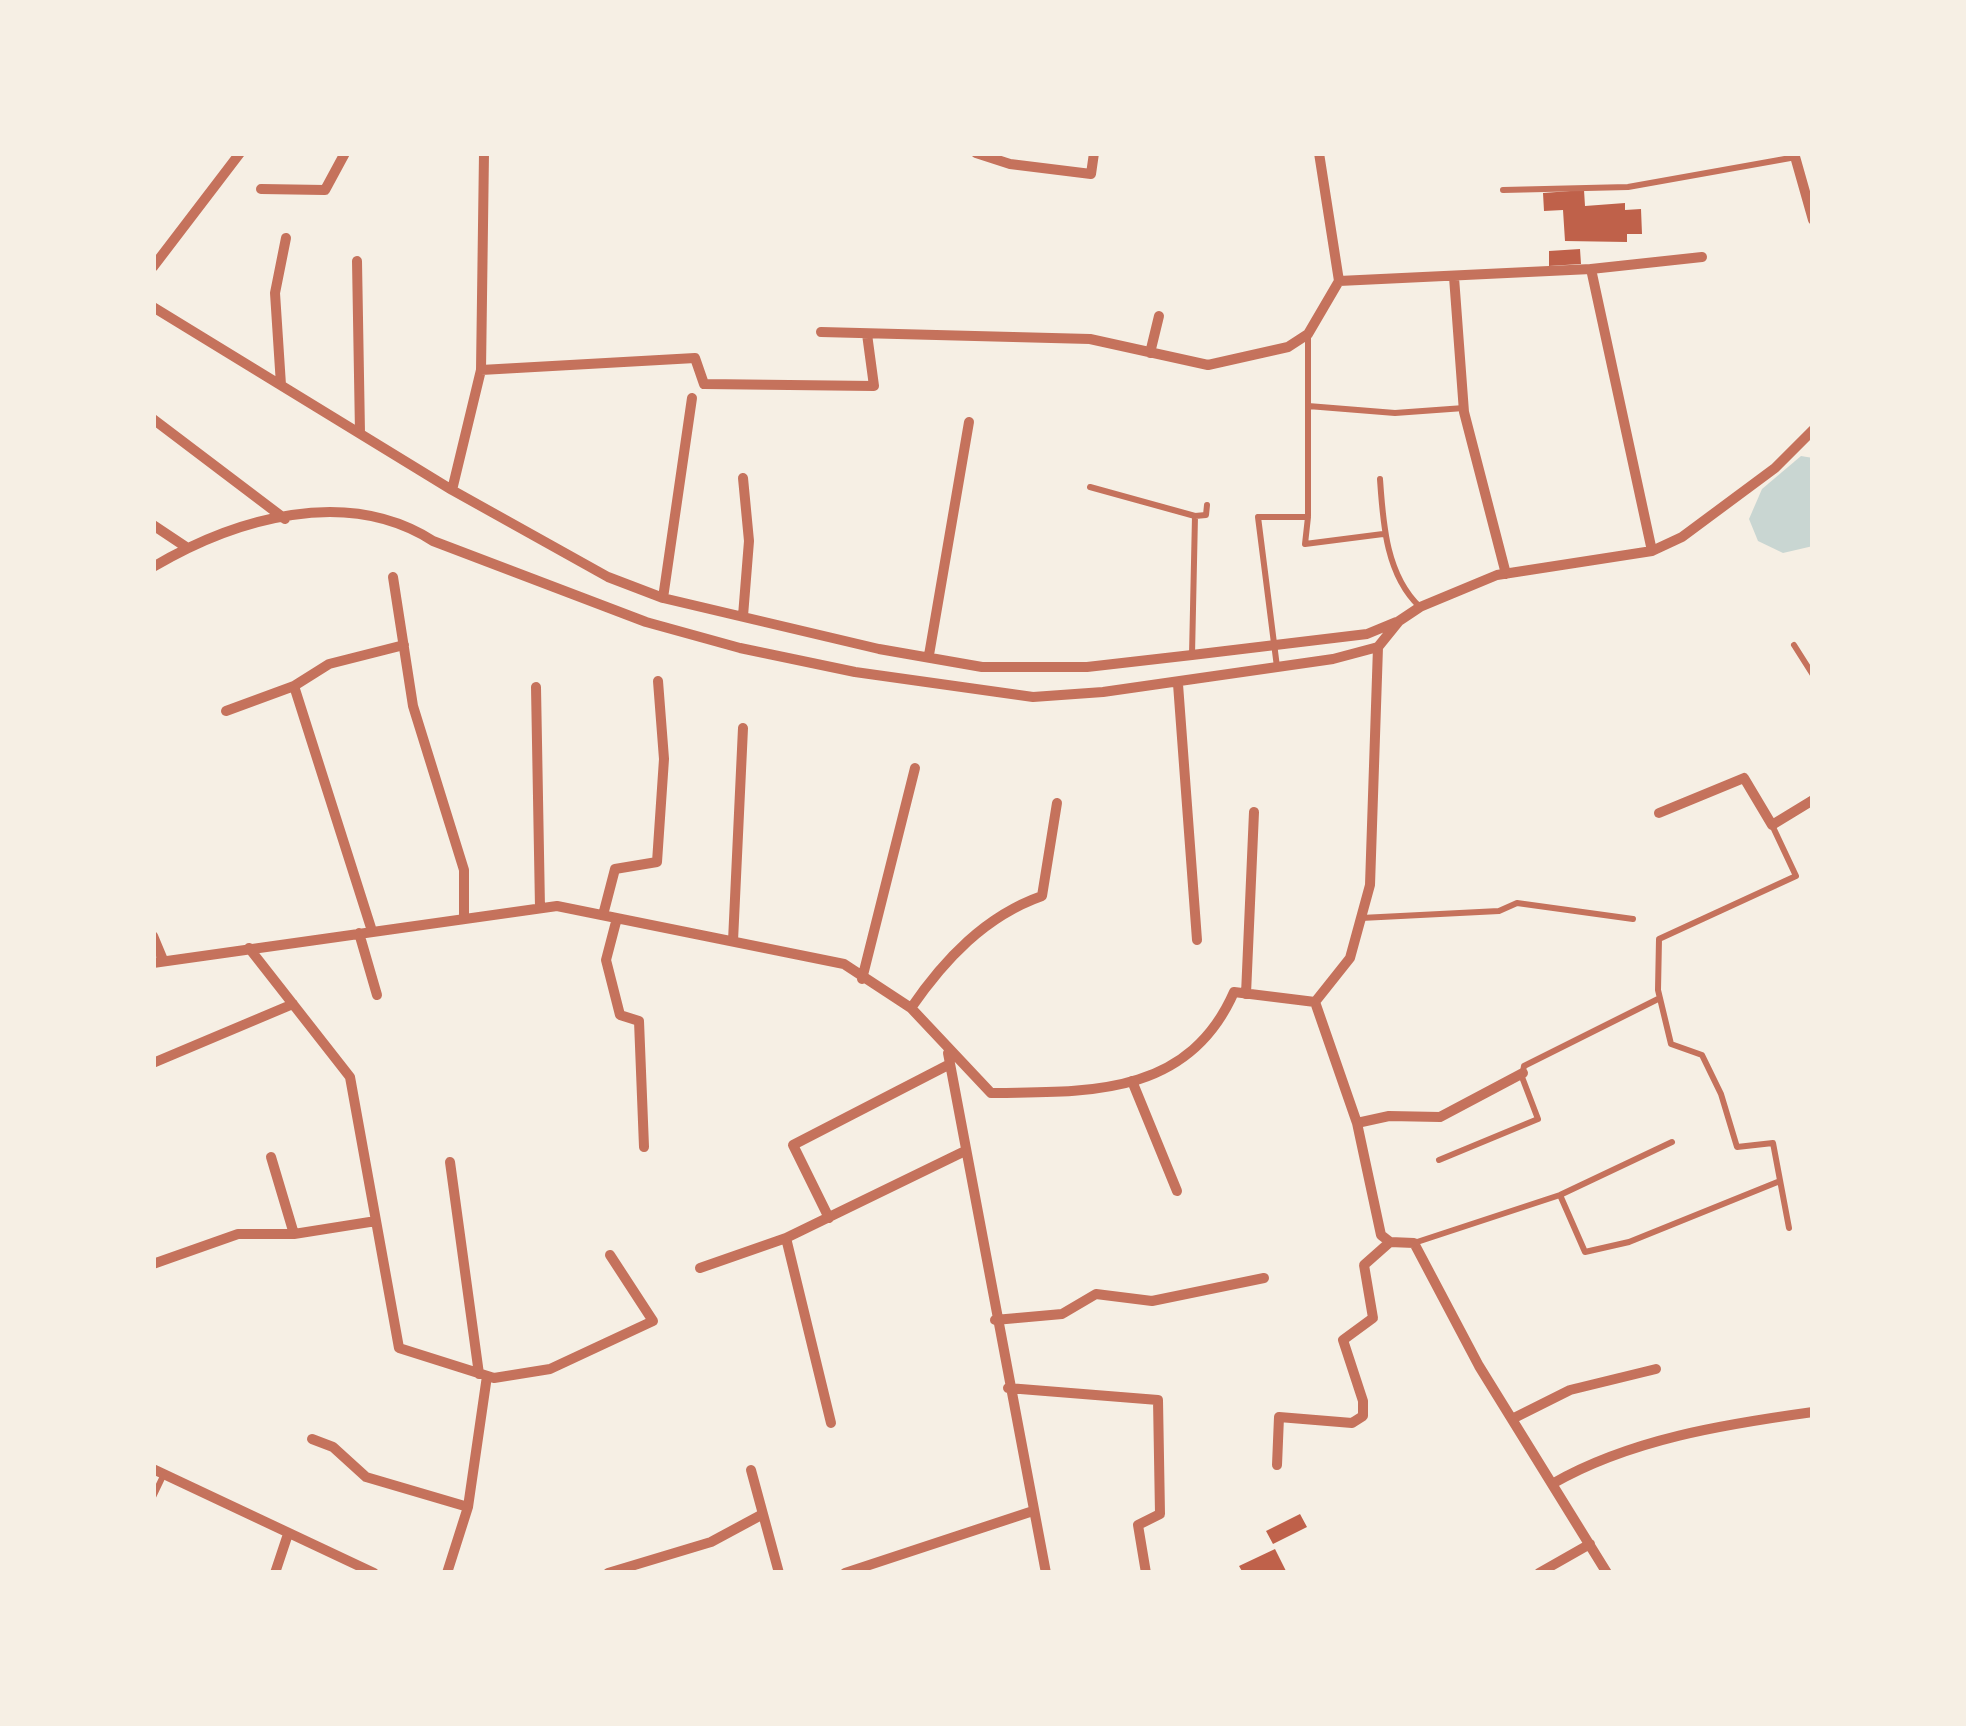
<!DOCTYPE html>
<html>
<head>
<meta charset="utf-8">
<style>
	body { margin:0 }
	#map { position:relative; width:1966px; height:1726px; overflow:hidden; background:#f6efe4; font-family:Quicksand,sans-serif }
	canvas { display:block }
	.frame { position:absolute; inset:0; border:156px solid #f6efe4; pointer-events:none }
</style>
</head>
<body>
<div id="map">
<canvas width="1966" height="1726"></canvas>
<div class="frame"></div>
</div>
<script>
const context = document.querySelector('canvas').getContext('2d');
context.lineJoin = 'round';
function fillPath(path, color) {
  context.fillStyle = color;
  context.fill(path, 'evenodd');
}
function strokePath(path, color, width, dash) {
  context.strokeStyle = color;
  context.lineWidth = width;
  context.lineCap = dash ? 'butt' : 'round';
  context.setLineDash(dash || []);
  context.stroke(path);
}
const water = new Path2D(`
	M1801,456L1813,458V546L1783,553L1758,541L1749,519L1762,489Z`);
const building = new Path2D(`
	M1584,190L1585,206L1625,203V210L1641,209L1642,234H1627V242L1565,241L1563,210L1544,211L1543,193Z
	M1580,249L1581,264L1549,266V251Z
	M1300,1514L1307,1527L1273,1544L1266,1531Z
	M1275,1549L1287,1573H1243L1239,1566Z`);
const service = new Path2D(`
	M1503,190L1628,187L1796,157
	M1308,406L1395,413L1464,408
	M1380,479C1383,523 1386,575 1420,607
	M1090,487L1195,516L1192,655
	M1195,516L1206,515L1207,505
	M1308,516V334
	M1794,645L1813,675
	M1277,667L1258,517H1308L1305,544L1383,534
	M1772,825L1796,876L1659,939L1658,990L1671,1044L1702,1055L1721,1094L1737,1147L1773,1143L1789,1228
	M1361,918L1499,911L1517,903L1633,919
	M1439,1160L1538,1119L1522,1077L1524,1066L1660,998
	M1560,1195L1585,1252L1629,1242L1780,1181
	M1414,1243L1560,1195L1672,1142
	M153,1497L164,1474`);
const minor = new Path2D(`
	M976,153L1010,164L1091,174L1094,153
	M1794,153L1813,220
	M261,189L325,190L345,153
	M357,261L360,433
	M153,267L240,153
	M1591,269L1652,551
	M1454,277L1464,412L1506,574
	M1339,281L1591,269L1702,257
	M153,307L452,490L608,577L663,598L879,649L982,667H1087L1192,655L1367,634L1396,622
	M821,332L1090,339L1208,365L1288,347L1308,334L1339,281L1319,153
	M1150,353L1159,316
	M481,370L695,358L704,384L874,386L867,334
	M281,385L275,293L286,238
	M153,419L285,519
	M452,490L481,370L484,153
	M153,525L186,547
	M153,567C236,518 347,486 433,541L646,622L740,648L855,672L1033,697L1103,692L1333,659L1378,647L1399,621L1420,607L1497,575L1652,551L1682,537L1775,468L1813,430
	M393,577L413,706L464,870V919
	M663,598L692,398
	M743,616L749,541L743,478
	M1378,647L1370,885L1350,958L1315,1002L1357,1123L1381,1235L1390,1242L1414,1243L1479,1366L1607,1573
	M929,655L969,422
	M1178,684L1197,940
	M536,687L540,908
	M226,711L294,686
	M1659,813L1744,778L1772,825L1813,800
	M603,915L615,869L657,862L664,759L658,681
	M617,918L606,960L620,1015L639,1021L644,1147
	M372,931L294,686L329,664L404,645
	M359,933L377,995
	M153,936L163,960
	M733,941L743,728
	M249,948L350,1077L399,1348L494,1378L550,1369L653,1321L610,1255
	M153,963L557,906L844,964L911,1008L991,1093C1088,1092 1188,1097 1234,992L1315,1002
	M862,979L915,768
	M1246,994L1254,812
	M911,1008C944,960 985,916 1042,896L1057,803
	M948,1053L1046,1573
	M153,1063L293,1004
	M1132,1081L1177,1191
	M1357,1123L1389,1116L1440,1117L1523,1073
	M271,1157L294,1234L376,1221
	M450,1162L479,1374
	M829,1218L793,1145L950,1064
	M153,1264L238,1234H294
	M700,1268L786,1238
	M995,1320L1062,1314L1096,1294L1152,1301L1264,1278
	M1008,1388L1158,1400L1160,1514L1138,1525L1146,1573
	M1512,1419L1570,1390L1656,1369
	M831,1423L786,1238L965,1151
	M312,1439L333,1447L366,1477L468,1507
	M1277,1465L1279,1417L1352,1423L1363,1416V1401L1343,1340L1373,1318L1364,1265L1390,1242
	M153,1469L374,1573
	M751,1470L779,1573
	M1552,1484C1630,1439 1726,1424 1813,1412
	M275,1573L288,1534
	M447,1573L468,1507L487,1376
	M608,1573L711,1542L763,1514
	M845,1573L1033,1511
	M1539,1573L1590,1544`);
fillPath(water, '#c9d6d2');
fillPath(building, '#bf614a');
strokePath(service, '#c5725c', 6);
strokePath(minor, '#c5725c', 10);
</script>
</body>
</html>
